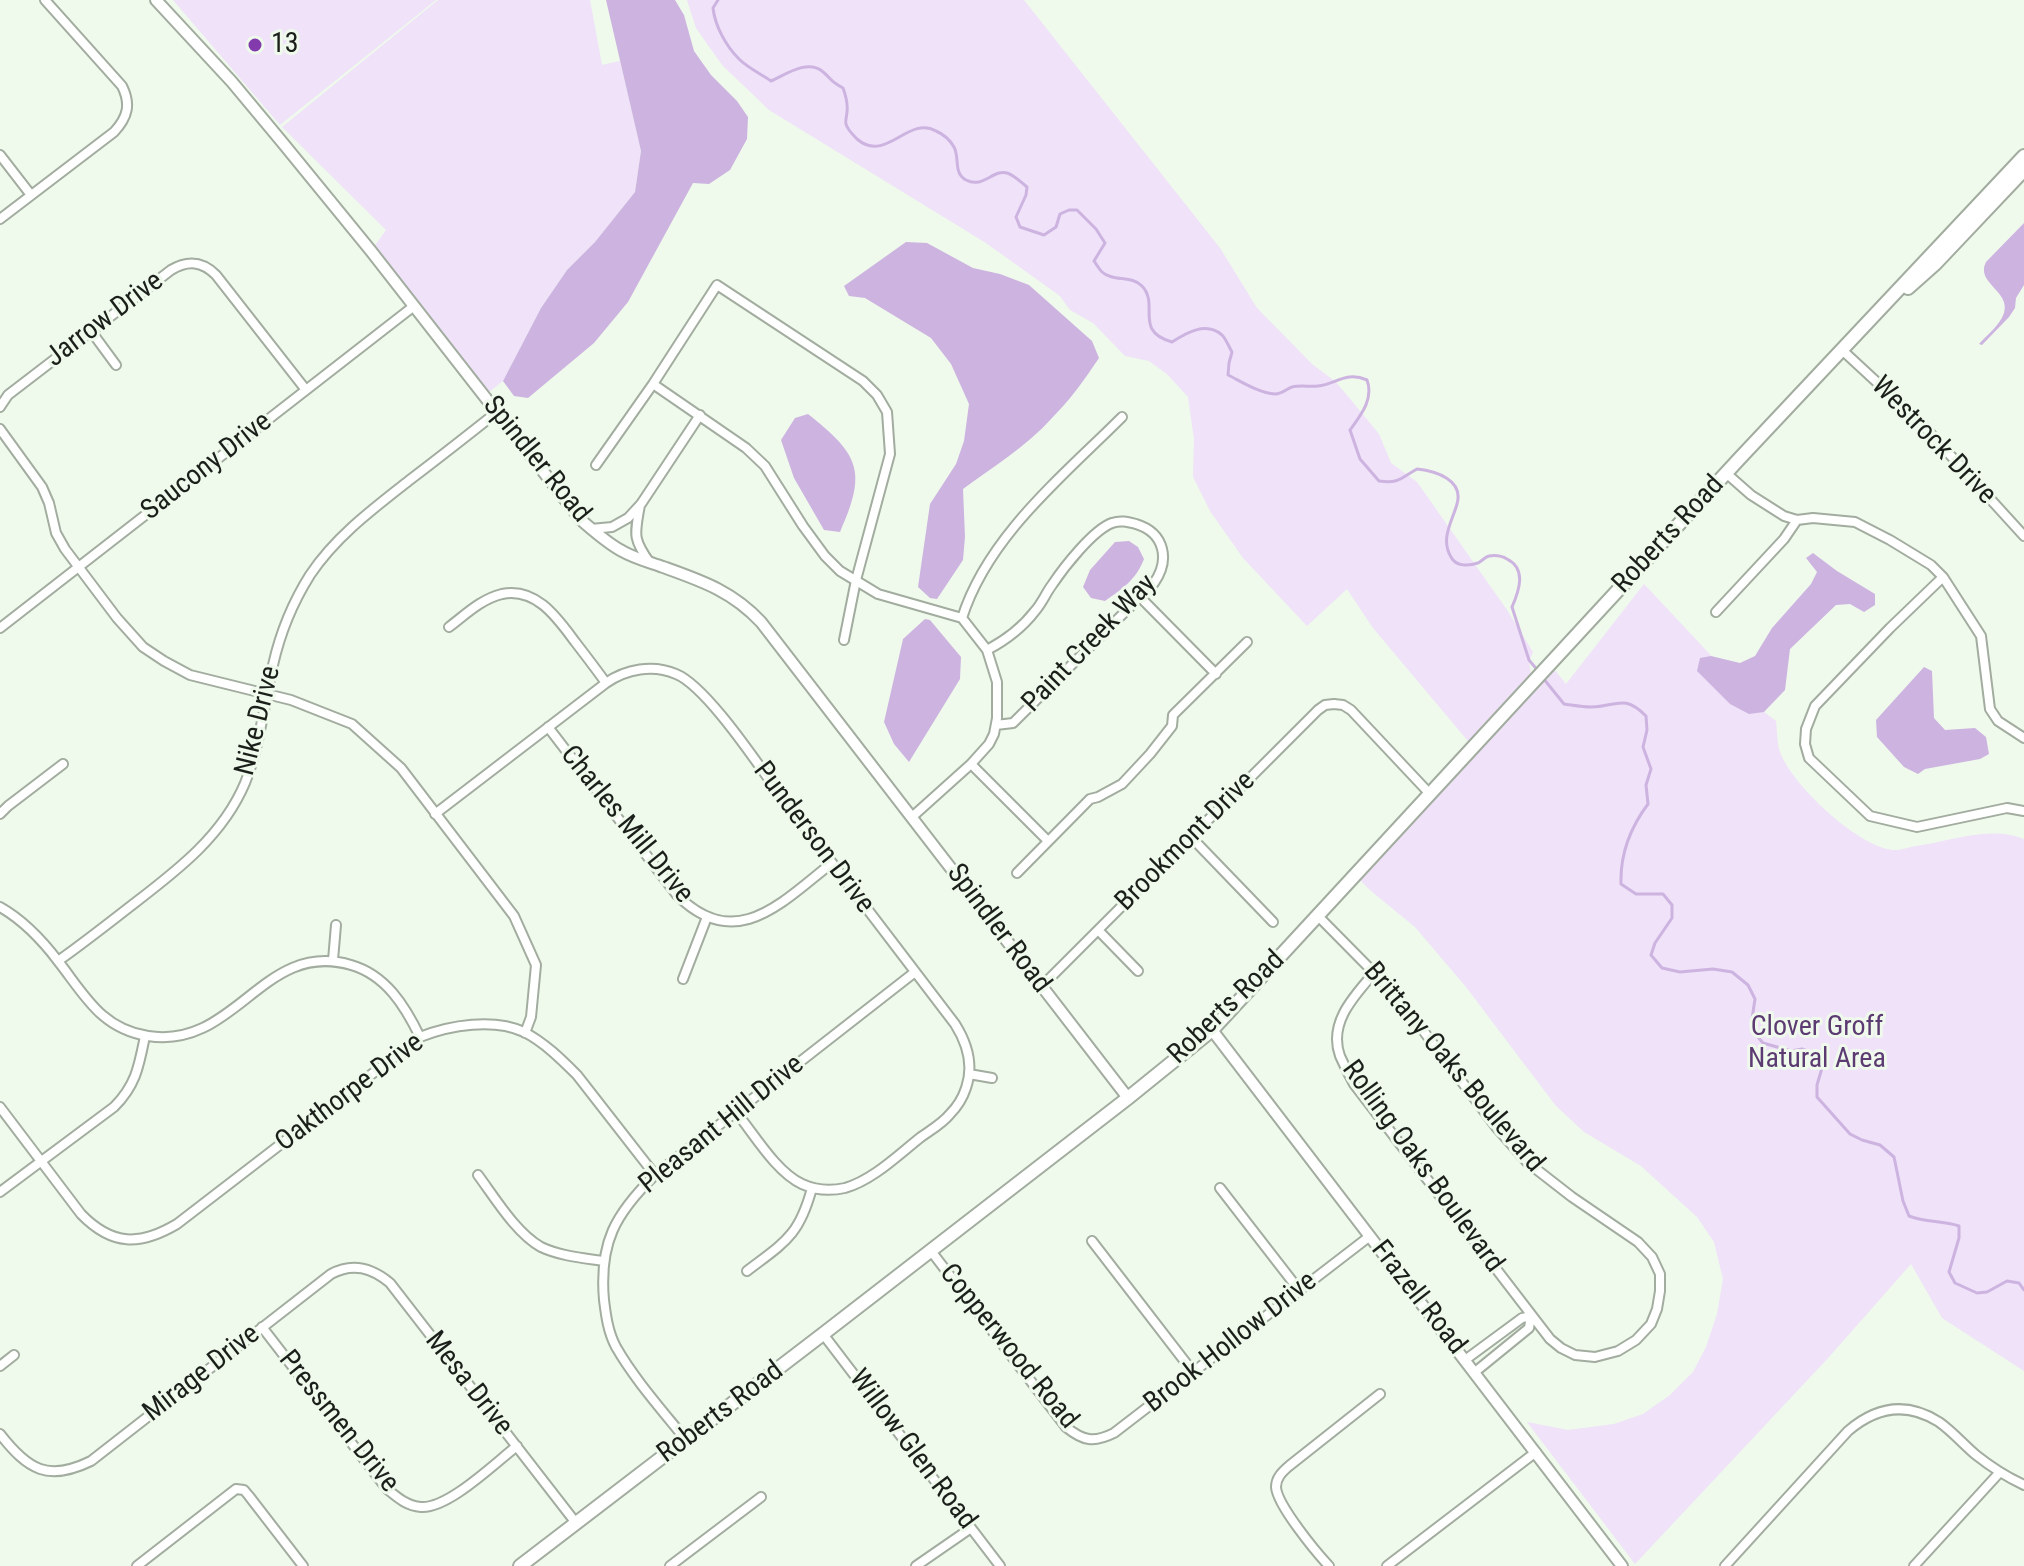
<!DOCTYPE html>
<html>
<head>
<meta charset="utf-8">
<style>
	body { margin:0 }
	canvas { display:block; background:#eff9ec }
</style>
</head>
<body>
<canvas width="2024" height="1566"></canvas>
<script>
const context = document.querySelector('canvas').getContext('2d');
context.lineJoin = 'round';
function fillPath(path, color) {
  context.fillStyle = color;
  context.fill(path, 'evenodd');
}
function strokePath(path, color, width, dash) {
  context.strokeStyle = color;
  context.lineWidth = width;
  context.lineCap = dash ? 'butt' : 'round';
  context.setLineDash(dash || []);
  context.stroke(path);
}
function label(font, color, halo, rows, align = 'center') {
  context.font = font + ' "Roboto Condensed",sans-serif';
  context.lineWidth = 6;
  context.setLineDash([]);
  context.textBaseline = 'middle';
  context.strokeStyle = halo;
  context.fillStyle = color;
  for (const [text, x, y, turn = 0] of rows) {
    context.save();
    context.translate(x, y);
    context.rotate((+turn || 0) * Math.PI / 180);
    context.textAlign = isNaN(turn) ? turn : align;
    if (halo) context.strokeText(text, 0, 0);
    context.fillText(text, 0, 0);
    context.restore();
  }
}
const green = new Path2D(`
	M173,0H436L280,125Z
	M438,0H590L602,65L620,61L641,151L635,192L595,242L567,270L541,308L503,381L484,396L371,251L386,230L282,127Z
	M687,0H1024L1220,248L1257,308L1312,364L1336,382L1379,434L1391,463L1417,482L1507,610L1533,652L1529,661L1532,683L1550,664L1566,684L1644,584L1764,712L1776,721C1777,731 1777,743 1780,752C1792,785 1856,845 1892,850C1899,851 1909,847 1916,846C1951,841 1990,825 2024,839V1371L1942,1318L1911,1264L1829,1357L1635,1564L1527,1422L1568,1430L1614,1424L1643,1414L1670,1395L1693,1372L1706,1347L1717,1314L1723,1279L1714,1242L1697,1217L1641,1166L1584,1132L1556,1106L1466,987L1415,927L1371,891L1355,875L1473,747L1373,628L1347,589L1307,626L1243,558L1210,511L1193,477L1194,439L1188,397L1168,375L1149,361L1125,356L1093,323L1070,310L1060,296L986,243L769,110L722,65L696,28Z`);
const water = new Path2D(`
	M606,0H675L684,15L694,51L711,75L737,101L748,117L747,139L730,170L709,184L693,183L628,302L594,343L528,398L514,396L503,381L541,308L567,270L595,242L635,192L641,151Z
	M2024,223V285L2016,298L2015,308L2009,317L1982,345L1979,344C1987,335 2000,325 2004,313C2011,291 1975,283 1986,262Z
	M906,242L927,243L973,268L1000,274L1029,285L1092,341L1099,358C1085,379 1070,400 1052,418C1027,446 993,467 963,489L965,537L963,560L937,599L930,598L918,587L930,504L956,464L964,441L969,404L951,364L931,338L865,298L849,296L844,286Z
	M808,414C860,455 867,472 840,532L824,530L794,478L781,440L795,418Z
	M1129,541L1138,547L1144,559C1136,580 1122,589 1105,601L1091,598L1083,587L1090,570L1115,542Z
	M1813,553L1837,571L1875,594V605L1864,612L1850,604L1836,605L1790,649L1785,690L1764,712L1749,714L1730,704L1697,671L1700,658L1711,656L1740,663L1755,656L1772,628L1811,584L1817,572L1806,558Z
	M925,619L930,620L961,657L960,679L909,762L894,744L884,722L903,639Z
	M1924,667L1932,671L1934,718L1945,730L1975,728L1986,737L1989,754L1980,759L1925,769L1918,774L1904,767L1877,737L1876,720Z`);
const stream = new Path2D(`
	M718,0L713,8C715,26 726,46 739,59C748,68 761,74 771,81C785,75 807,59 822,71C832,79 829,81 843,88C846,96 848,103 847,112C847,114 845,122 846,124C847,129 853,135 857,139C886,164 908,115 936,131C943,134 950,140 954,147C960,158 953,173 966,180C983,189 993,169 1007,173C1014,175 1022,183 1027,187L1026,195L1016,217L1020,227L1044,235L1056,227L1060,214L1069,210H1077L1096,229L1105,243L1094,261C1097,265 1099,269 1102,272C1113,282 1132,275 1142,286C1160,305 1133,331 1172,342C1186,333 1206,321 1222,335C1226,339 1229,347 1232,352L1229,363L1228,375C1242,382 1259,393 1275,394C1283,394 1286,389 1292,387C1300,385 1310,387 1318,386C1336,384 1346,371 1367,380C1374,399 1361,415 1350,430L1360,459L1379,481C1399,484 1401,478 1417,469C1436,471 1464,480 1457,504C1452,522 1440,539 1451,557C1456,567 1469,566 1478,563C1482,561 1485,557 1489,556C1495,555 1502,556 1507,559C1527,569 1519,591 1512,607L1529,660L1539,672
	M1543,678L1564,704C1572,705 1582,707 1591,707C1616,707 1623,693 1646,716L1647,730L1643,747L1651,769L1646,785L1648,804C1630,828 1620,854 1621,884L1636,894H1663L1672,905V918L1655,943L1651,955L1662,968L1680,972L1713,969L1732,972L1748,985L1755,999L1752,1019L1753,1031L1763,1043L1791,1051L1802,1049L1821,1057L1822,1068L1817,1085V1097L1850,1134L1862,1140L1880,1145L1894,1157L1903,1201L1909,1216C1927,1223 1941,1220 1959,1226V1238L1949,1272L1955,1283L1977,1293L1987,1292L2007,1281L2019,1283L2024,1290`);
const minor = new Path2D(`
	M0,155L31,195
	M0,219L114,132C128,117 131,104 122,86L45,0
	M91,331L116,365
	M1841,349L1921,423L2024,536
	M653,384L746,448L765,466L803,526L825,556L840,571L878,594L962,618L987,650L997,682V718L994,734L989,744L971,764L912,817
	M0,407L8,395L171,270C188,260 202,261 216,275L306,390
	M0,429L42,487L49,503L56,533L65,549L117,618L143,647L164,661L190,675L291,700L352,724L401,768L514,916L536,965L531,1017L525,1033
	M596,465L653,384L717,285L863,381L877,395L887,412L890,454L856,580L844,640
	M1726,473L1751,495L1784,516L1797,520L1813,518L1855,522L1890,540L1931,565L1943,577L1981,636L1990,709L1998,721L2024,738
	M640,505C635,534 632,538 650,563
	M591,529L612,527L628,518L641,504L700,415
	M1943,577L1890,628L1815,706L1806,729L1805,744L1809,758L1870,816L1917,827L2007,808L2024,811
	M1140,597L1216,674
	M1716,612L1784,539L1797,520
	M962,618C988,536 1063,476 1122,417
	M449,627C465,615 481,599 502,594C537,587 558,619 576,643C586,656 596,669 606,683
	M0,628L414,306
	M987,650C1006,640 1022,628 1035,611C1042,603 1046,593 1052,585C1064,567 1093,530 1112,523C1121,520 1128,522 1136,524C1165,533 1170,560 1154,583L1013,723L996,725
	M1334,704L1343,705L1351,710L1430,794
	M548,727L677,895C736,954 782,902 832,863
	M971,764L1048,841
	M0,814L8,806L63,764
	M435,814L606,683C626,669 653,664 676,674C706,686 757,763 778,792C837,869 896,947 955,1024C967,1043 974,1065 966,1088C963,1097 957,1107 950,1114C943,1123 931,1130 921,1137C898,1155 873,1180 845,1188C831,1191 815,1190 802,1184C776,1172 754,1134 736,1112
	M1191,837L1273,922
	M1017,873L1090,799L1098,797L1122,784L1150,754L1172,726L1173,715L1247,642
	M0,907C23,920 42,940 58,961C84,994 101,1029 148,1036C236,1050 263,939 351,965C386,975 405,1006 420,1037
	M1318,916L1397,996L1496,1127L1527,1162L1572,1197L1638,1242L1652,1257L1660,1274V1291L1657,1309L1651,1324L1636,1340L1618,1351L1595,1357L1575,1355L1561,1348L1550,1339L1354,1084C1349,1075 1344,1065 1340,1056C1328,1023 1354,996 1374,973
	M1098,930L1138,971
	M333,960L336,925
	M58,961C85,942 110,922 136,902C179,869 223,835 245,783C260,746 264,704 273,665C280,634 293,602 310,575C336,536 374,508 411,479C440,457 468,435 497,412
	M683,979L707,917
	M1042,986L1318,710L1325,705L1334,704
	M969,1074L992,1078
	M0,1107L81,1214C112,1246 140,1246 177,1224L420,1037C450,1025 494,1018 524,1032C544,1042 562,1060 577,1075L655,1175
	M478,1175C495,1198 516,1233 541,1247C560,1256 583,1258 603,1261
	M1220,1188L1299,1290
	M0,1192L114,1107C136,1085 139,1066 145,1036
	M1092,1241L1193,1372
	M931,1251L1066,1427C1083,1441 1094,1443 1114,1433L1370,1236
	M747,1271C785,1242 799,1236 812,1188
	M262,1327L387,1489C398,1498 407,1506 421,1507C448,1509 495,1463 517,1446
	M823,1334L1000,1566
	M1465,1360L1522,1318L1531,1316
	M0,1366L14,1355
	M1475,1372L1529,1328L1531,1316
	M0,1434C28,1470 48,1482 91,1461L331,1274C353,1262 372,1268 390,1283L576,1523
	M686,1440C662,1410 635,1380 616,1347C608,1332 606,1316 604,1300C599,1243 615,1214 655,1175L915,972
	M137,1566L236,1489L244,1490L249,1496L303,1566
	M670,1566L761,1497
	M916,1566L971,1528
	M1329,1566C1316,1552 1277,1505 1276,1487C1276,1478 1282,1472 1289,1466L1380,1394
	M1387,1566L1536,1452
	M1725,1566L1848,1431C1876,1407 1906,1401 1939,1422C1952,1431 1964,1445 1976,1455C1991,1467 2007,1477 2024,1485
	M1914,1566L2000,1472`);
const tertiary = new Path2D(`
	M156,0L232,82L282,142L371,251L581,520C594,531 607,543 622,551C634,558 649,562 663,567C702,581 732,591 761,622L1128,1098
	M1212,1030L1622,1566`);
const secondary = new Path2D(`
	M1908,288L1935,264L2024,170
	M520,1566L823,1334L1128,1098L1212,1030L1740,458L2024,156`);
const markers = [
	[255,45,8,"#823aac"]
];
const poiNames = [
	["13",271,45]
];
const streetNames = [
	["Jarrow Drive",105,320,-37],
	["Westrock Drive",1933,441,46],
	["Spindler Road",536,460,51],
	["Saucony Drive",207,467,-38],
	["Roberts Road",1669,535,-47],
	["Paint Creek Way",1090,644,-46],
	["Nike Drive",259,721,-76],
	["Charles Mill Drive",626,825,51],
	["Punderson Drive",813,838,53],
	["Brookmont Drive",1186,842,-45],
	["Spindler Road",998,929,53],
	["Roberts Road",1227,1008,-44],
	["Brittany Oaks Boulevard",1453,1068,50],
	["Oakthorpe Drive",350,1093,-37],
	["Pleasant Hill Drive",722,1125,-39],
	["Rolling Oaks Boulevard",1422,1167,54],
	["Frazell Road",1418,1298,52],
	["Brook Hollow Drive",1231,1343,-38],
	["Copperwood Road",1008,1347,51],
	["Mirage Drive",202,1374,-38],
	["Mesa Drive",468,1384,52],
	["Roberts Road",721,1413,-37],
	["Pressmen Drive",338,1422,51],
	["Willow Glen Road",912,1450,53]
];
const parkNames = [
	["Clover Groff",1817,1028],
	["Natural Area",1817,1060]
];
fillPath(green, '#efe2f9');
fillPath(water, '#cdb4e0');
strokePath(stream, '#cdb4e0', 3);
strokePath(minor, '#a2ac9f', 12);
strokePath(tertiary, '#a2ac9f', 14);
strokePath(secondary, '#a2ac9f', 16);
strokePath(minor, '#fff', 8);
strokePath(tertiary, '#fff', 10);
strokePath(secondary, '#fff', 12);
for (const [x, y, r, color] of markers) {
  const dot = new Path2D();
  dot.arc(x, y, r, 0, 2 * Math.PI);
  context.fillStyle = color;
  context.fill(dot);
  strokePath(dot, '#eff9ec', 3);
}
label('28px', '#1b1f1a', '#eff9ec', poiNames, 'left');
label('28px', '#1b1f1a', '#eff9ec', streetNames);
label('28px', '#5c3b72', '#eff9ec', parkNames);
</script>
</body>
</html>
